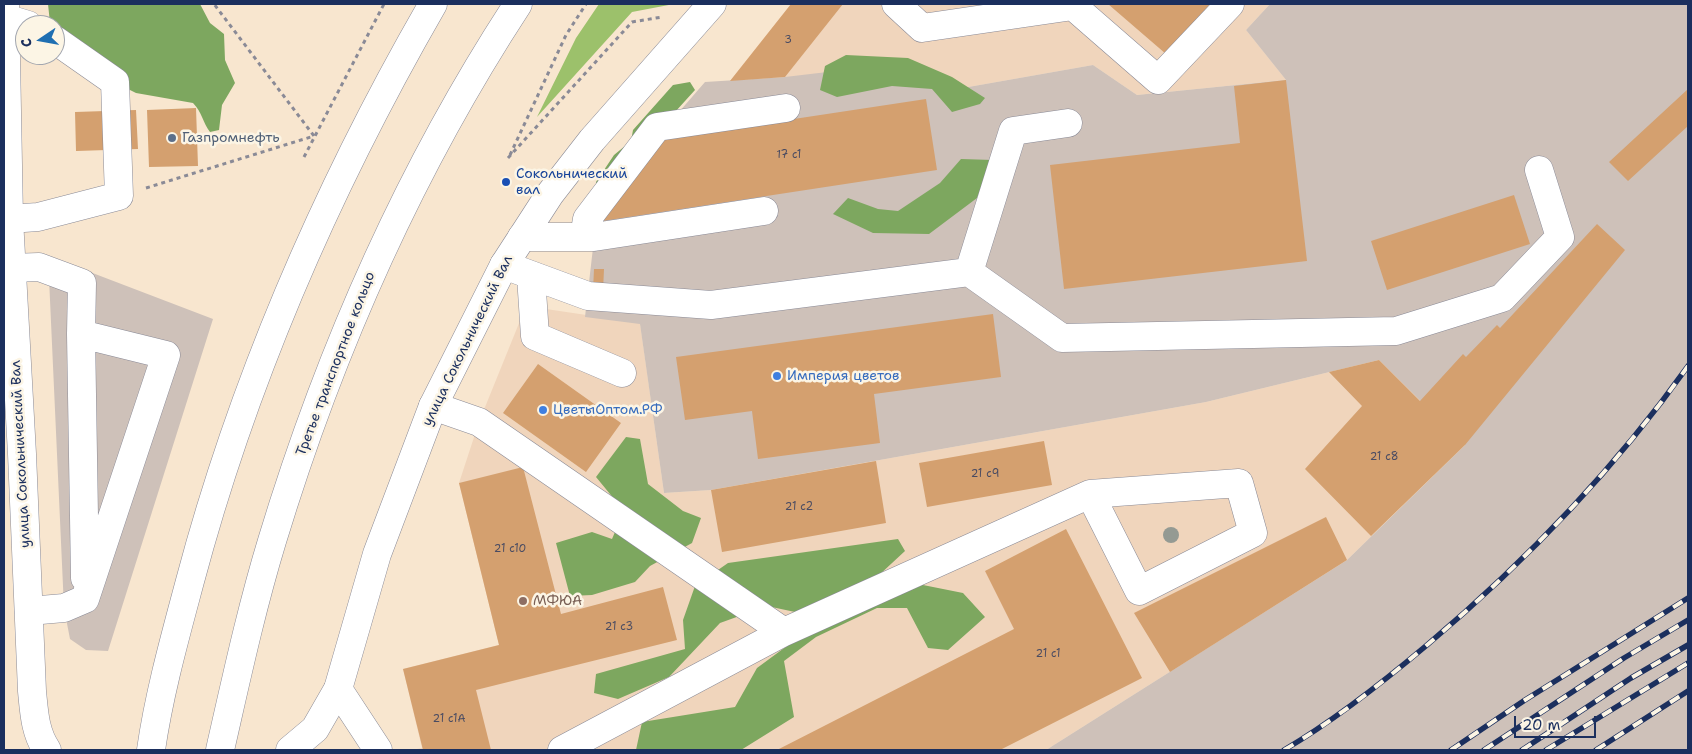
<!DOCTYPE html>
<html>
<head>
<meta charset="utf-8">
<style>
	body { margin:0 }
	#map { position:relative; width:1692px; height:754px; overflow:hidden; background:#f8e6cf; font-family:"Shantell Sans",sans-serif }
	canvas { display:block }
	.frame { position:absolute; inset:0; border:5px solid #1b2f5e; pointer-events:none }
	.north { position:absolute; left:15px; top:15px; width:50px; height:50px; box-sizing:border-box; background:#fcf5e5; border:1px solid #a2a6af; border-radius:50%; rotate:258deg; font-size:14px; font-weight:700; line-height:20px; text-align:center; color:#1b2f5e }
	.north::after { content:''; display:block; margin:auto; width:18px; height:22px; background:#1f6fb2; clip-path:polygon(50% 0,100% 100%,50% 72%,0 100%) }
	.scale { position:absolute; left:1514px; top:716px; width:82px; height:22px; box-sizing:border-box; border:2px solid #1b2f5e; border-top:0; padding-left:6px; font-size:15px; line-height:18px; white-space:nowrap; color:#1b2f5e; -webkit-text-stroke:4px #fcf5e5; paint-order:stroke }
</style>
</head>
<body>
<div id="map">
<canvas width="1692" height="754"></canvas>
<div class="frame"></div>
<div class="north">С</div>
<div class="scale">20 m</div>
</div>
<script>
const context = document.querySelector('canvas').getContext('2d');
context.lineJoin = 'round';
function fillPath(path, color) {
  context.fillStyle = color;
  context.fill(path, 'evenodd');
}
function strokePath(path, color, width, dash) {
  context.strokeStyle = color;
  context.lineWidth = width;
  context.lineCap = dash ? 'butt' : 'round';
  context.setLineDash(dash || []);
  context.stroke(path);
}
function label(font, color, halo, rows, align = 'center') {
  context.font = font + ' "Shantell Sans",sans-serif';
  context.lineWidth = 5;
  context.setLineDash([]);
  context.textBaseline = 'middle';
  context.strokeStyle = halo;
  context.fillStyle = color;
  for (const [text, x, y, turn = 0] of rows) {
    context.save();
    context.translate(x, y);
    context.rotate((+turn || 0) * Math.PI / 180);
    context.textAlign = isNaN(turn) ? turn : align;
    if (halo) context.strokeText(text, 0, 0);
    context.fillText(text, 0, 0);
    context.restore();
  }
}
const built = new Path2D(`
	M791,4H1270L1246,30L1286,80L1137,95L1093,65L957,89L785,77L730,81Z
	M526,306L640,323L664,493L711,490L1206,402L1379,360L1465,445L1347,560L1046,750H412L422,748L403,669L499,645L459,483L479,422Z`);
const industrial = new Path2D(`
	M1270,4H1688V750H1046L1347,560L1465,445L1379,360L1206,402L711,490L664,493L640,324L585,317L596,222L666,127L705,82L785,77L895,64L957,89L1093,65L1137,95L1286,80L1246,30Z
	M48,256L213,319L108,651L86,650L70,639L64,608Z`);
const green = new Path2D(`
	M599,4H674L632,12L537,117L576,38Z`);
const forest = new Path2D(`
	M48,4H200L210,23L224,34L225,60L235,83L222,105L219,130L210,132C203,123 202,112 193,103L136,93L128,89L50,23Z
	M846,55L908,58L952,77L985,98L980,104L952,112L932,89L892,86L837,97L820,90L825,66Z
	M690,82L695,90L597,198L596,182L614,155L631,141L633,130L673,85Z
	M961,159L993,160L977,198L929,234L873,233L833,214L848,198L878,209L898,211L940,183Z
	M626,437L640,439L648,484L683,511L701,518L692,543L650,566L635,582L592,595L570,596L556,543L592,532L612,539L624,511L596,477Z
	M898,539L905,551L878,576L963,593L985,617L948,650L928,648L907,608H877L816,637L784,661L794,717L741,750H636L642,722L735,707L757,668L791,643L795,612L767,606L720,623L669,677L618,699L594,693L596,674L685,649L683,620L695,586L728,563Z`);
const building = new Path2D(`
	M791,4H843L785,77L730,81Z
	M1108,4H1210L1166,54Z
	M1286,80L1307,261L1064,289L1050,165L1240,143L1234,86Z
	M1688,89V126L1628,181L1609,162Z
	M926,99L937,170L596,222L655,140Z
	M196,108L198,166L149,167L147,110Z
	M136,110L138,149L76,151L75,112Z
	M1514,195L1530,244L1387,290L1371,241Z
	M1597,224L1625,250L1465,445L1371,536L1305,469L1362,406L1329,372L1379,360L1420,401L1463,354L1466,357L1497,325L1500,328Z
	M594,269H604L603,291L593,290Z
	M993,314L1001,377L874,394L880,443L758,459L752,411L685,420L676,357Z
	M538,364L621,423L586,472L503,413Z
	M1044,441L1052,485L927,507L919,463Z
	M876,461L886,523L722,552L711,490Z
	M523,467L561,614L663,587L677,640L476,690L491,750H423L403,669L499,645L459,483Z
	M1326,517L1347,560L1170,672L1134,613Z
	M1066,529L1142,678L1000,750H777L1014,629L985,571Z`);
const path = new Path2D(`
	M510,155L566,35L586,4
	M304,157L384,4
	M508,158L632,22L662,17
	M146,188L314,136L214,4`);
const minor = new Path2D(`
	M896,4L922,28L1073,6L1158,80L1230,4
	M5,18L28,25
	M9,219L38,217L119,196L115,82L55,40
	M522,237H594L764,211
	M584,237L587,219L657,127L786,108
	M504,265L588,296L711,305L969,272L1062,338L1396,331L1502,298L1560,237L1539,170
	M11,268L39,267L82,283L81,334L85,578
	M969,272L1013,131L1068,123
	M531,276L535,336L622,373
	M433,406L479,422L784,632
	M29,611L64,608L85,599L166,355L81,334
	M338,689L378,750
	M562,750L784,632L1090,494L1239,483L1253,533L1139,591L1090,494`);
const major = new Path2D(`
	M5,4L9,219L22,454L32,691C34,712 35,733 47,750
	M151,750C159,694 175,637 190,581C244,378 328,186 433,4
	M220,750C236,680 251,610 272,541C329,353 410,169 518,4
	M290,750L315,729L338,689L377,554L433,406L504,265L550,194L592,140L712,4`);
const rail = new Path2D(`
	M1284,750C1335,720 1382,683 1427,645C1524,563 1614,470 1688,366
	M1451,750L1525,700L1688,598
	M1484,750L1624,658L1688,620
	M1522,750L1631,678L1688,645
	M1546,750L1688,663
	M1596,750L1688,691`);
const trees = [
	[1171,535]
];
const markers = [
	[172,138,5,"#5c6f8a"],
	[506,182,5,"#1a4fb4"],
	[777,376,5,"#3f7fe0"],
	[543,410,5,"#3f7fe0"],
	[523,601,5,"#8d6e63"]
];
const numberNames = [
	["3",788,40],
	["17 с1",789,155],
	["21 с8",1384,457],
	["21 с9",985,474],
	["21 с2",799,507],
	["21 с10",510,549],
	["21 с3",619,627],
	["21 с1",1048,654],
	["21 с1А",449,719]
];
const serviceNames = [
	["Газпромнефть",182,138]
];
const transitNames = [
	["Сокольнический",516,174],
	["вал",516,190]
];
const streetNames = [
	["улица Сокольнический Вал",468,341,-64],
	["Третье транспортное кольцо",336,364,-69],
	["улица Сокольнический Вал",21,454,-93]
];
const shopNames = [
	["Империя цветов",787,376],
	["ЦветыОптом.РФ",553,410]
];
const educationNames = [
	["МФЮА",533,601]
];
fillPath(built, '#f0d5bc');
fillPath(industrial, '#cec1b9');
fillPath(green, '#9cc16b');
fillPath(forest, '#7da75f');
fillPath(building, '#d4a06f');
strokePath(minor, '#8a8a96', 29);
strokePath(major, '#8a8a96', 29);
strokePath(path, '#8a8a96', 3, [4, 4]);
strokePath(minor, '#fff', 28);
strokePath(major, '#fff', 28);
strokePath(rail, '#1b2f5e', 5.5);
strokePath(rail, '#fcf5e5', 4, [11]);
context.fillStyle = '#949a93';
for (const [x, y] of trees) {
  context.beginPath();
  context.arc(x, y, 8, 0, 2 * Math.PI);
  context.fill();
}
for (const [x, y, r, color] of markers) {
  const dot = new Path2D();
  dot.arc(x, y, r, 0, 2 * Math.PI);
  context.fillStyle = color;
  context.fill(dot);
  strokePath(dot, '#fcf5e5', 2);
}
label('11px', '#494b62', null, numberNames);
label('14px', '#4e5e75', '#fcf5e5', serviceNames, 'left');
label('14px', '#164399', '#fcf5e5', transitNames, 'left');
label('14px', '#1b2f5e', '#fcf5e5', streetNames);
label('14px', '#366cbe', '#fcf5e5', shopNames, 'left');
label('14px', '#785e54', '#fcf5e5', educationNames, 'left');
</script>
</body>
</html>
